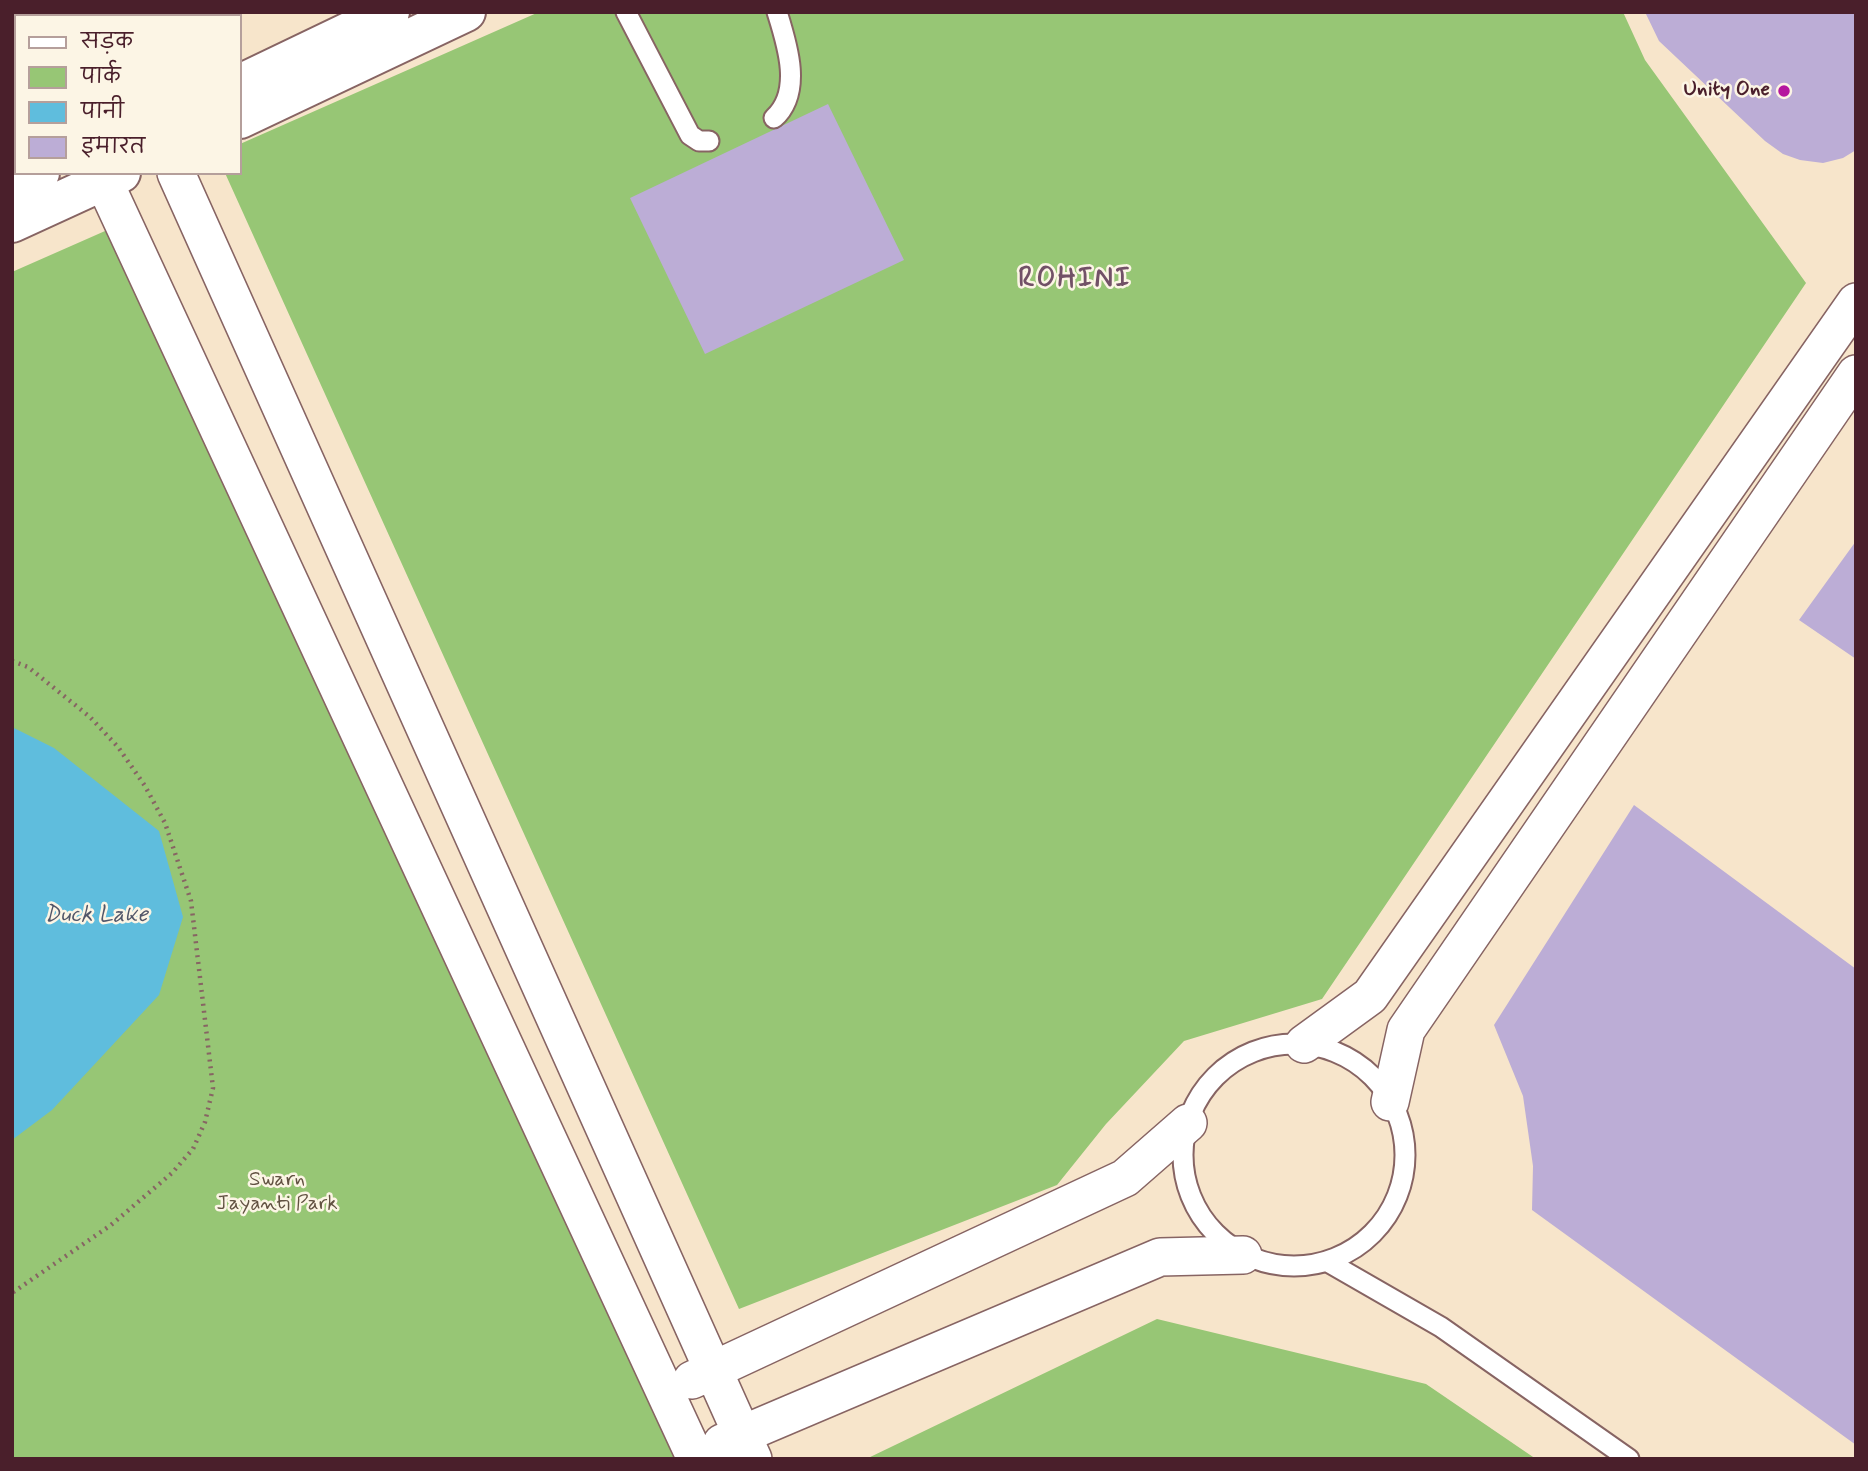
<!DOCTYPE html>
<html>
<head>
<meta charset="utf-8">
<style>
	body { margin:0 }
	#map { position:relative; width:1868px; height:1471px; overflow:hidden; background:#f7e5cb; font-family:Mynerve,"Playpen Sans Deva",sans-serif }
	canvas { display:block }
	.frame { position:absolute; inset:0; border:14px solid #4a1f2b; pointer-events:none }
	.legend { position:absolute; left:14px; top:14px; width:228px; height:161px; box-sizing:border-box; background:#fcf5e5; border:2px solid #b59f9b; margin:0; padding:9px 12px; list-style:none; font-size:21px; color:#4a1f2b }
	.legend li { display:flex; align-items:center; gap:14px; height:35px }
	.legend b { width:35px; border:2px solid #b59f9b }
</style>
</head>
<body>
<div id="map">
<canvas width="1868" height="1471"></canvas>
<div class="frame"></div>
<ul class="legend">
<li><b style="height:9px;background:#fff"></b>सड़क</li>
<li><b style="height:19px;background:#97c675"></b>पार्क</li>
<li><b style="height:19px;background:#5fbddd"></b>पानी</li>
<li><b style="height:19px;background:#bcadd6"></b>इमारत</li>
</ul>
</div>
<script>
const context = document.querySelector('canvas').getContext('2d');
context.lineJoin = 'round';
function fillPath(path, color) {
  context.fillStyle = color;
  context.fill(path, 'evenodd');
}
function strokePath(path, color, width, dash) {
  context.strokeStyle = color;
  context.lineWidth = width;
  context.lineCap = dash ? 'butt' : 'round';
  context.setLineDash(dash || []);
  context.stroke(path);
}
function label(font, color, halo, rows, align = 'center') {
  context.font = font + ' Mynerve,sans-serif';
  context.lineWidth = 5;
  context.setLineDash([]);
  context.textBaseline = 'middle';
  context.strokeStyle = halo;
  context.fillStyle = color;
  for (const [text, x, y, turn = 0] of rows) {
    context.save();
    context.translate(x, y);
    context.rotate((+turn || 0) * Math.PI / 180);
    context.textAlign = isNaN(turn) ? turn : align;
    if (halo) context.strokeText(text, 0, 0);
    context.fillText(text, 0, 0);
    context.restore();
  }
}
const green = new Path2D(`
	M539,12H1623L1645,60L1806,283L1322,999L1184,1041L1106,1124L1057,1185L739,1309L225,173H240V144Z
	M130,220L688,1459H12V272Z
	M1157,1319L1426,1384L1536,1459H866Z`);
const water = new Path2D(`
	M12,727L54,748L159,831L183,917L159,995L52,1110L12,1140Z`);
const building = new Path2D(`
	M12,12H152L144,16H16V70L12,72Z
	M1645,12H1856V150L1843,158L1823,163L1800,160L1783,154L1765,141L1659,41Z
	M828,104L904,260L705,354L630,198Z
	M1856,541V659L1799,620Z
	M1634,805L1856,969V1445L1532,1210L1533,1166L1523,1096L1494,1025Z`);
const path = new Path2D(`
	M12,661L28,667L90,717L118,747L145,786L165,823L191,901L213,1088L205,1122L193,1149L172,1173L111,1225L12,1293`);
const lane = new Path2D(`
	M182,12L183,16
	M626,12L690,135L699,141H709
	M157,16L166,12
	M12,79L16,77
	M774,118C803,92 787,44 777,12
	M1183 1155a111 111 0 1 1 222 0a111 111 0 1 1-222 0Z
	M1328,1262L1441,1327L1629,1459`);
const street = new Path2D(`
	M100,173L696,1459
	M176,173L753,1459
	M1304,1044L1370,996L1856,302
	M1390,1102L1406,1030L1856,374
	M692,1380L1125,1178L1188,1123
	M722,1443L1160,1257L1243,1255`);
const secondary = new Path2D(`
	M240,84L390,12
	M240,119L466,12
	M12,185L40,173
	M12,223L121,173`);
const markers = [
	[1784,91,7,"#b5179e"]
];
const poiNames = [
	["Unity One",1770,91]
];
const parkNames = [
	["Swarn",277,1181],
	["Jayanti Park",277,1205]
];
const waterNames = [
	["Duck Lake",96,916]
];
const districtNames = [
	["ROHINI",1075,280]
];
fillPath(green, '#97c675');
fillPath(water, '#5fbddd');
fillPath(building, '#bcadd6');
strokePath(lane, '#876463', 23);
strokePath(street, '#876463', 40);
strokePath(secondary, '#876463', 42);
strokePath(path, '#876463', 4.5, [2, 5]);
strokePath(lane, '#fff', 19);
strokePath(street, '#fff', 37);
strokePath(secondary, '#fff', 38);
for (const [x, y, r, color] of markers) {
  const dot = new Path2D();
  dot.arc(x, y, r, 0, 2 * Math.PI);
  context.fillStyle = color;
  context.fill(dot);
  strokePath(dot, '#fcf5e5', 2.5);
}
label('bold 21px', '#4a1f2b', '#fcf5e5', poiNames, 'right');
label('21px', '#615141', '#fcf5e5', parkNames);
label('italic 23px', '#515669', '#fcf5e5', waterNames);
context.letterSpacing = '2px';
label('bold 28px', '#725167', '#fcf5e5', districtNames);
context.letterSpacing = '0px';
</script>
</body>
</html>
